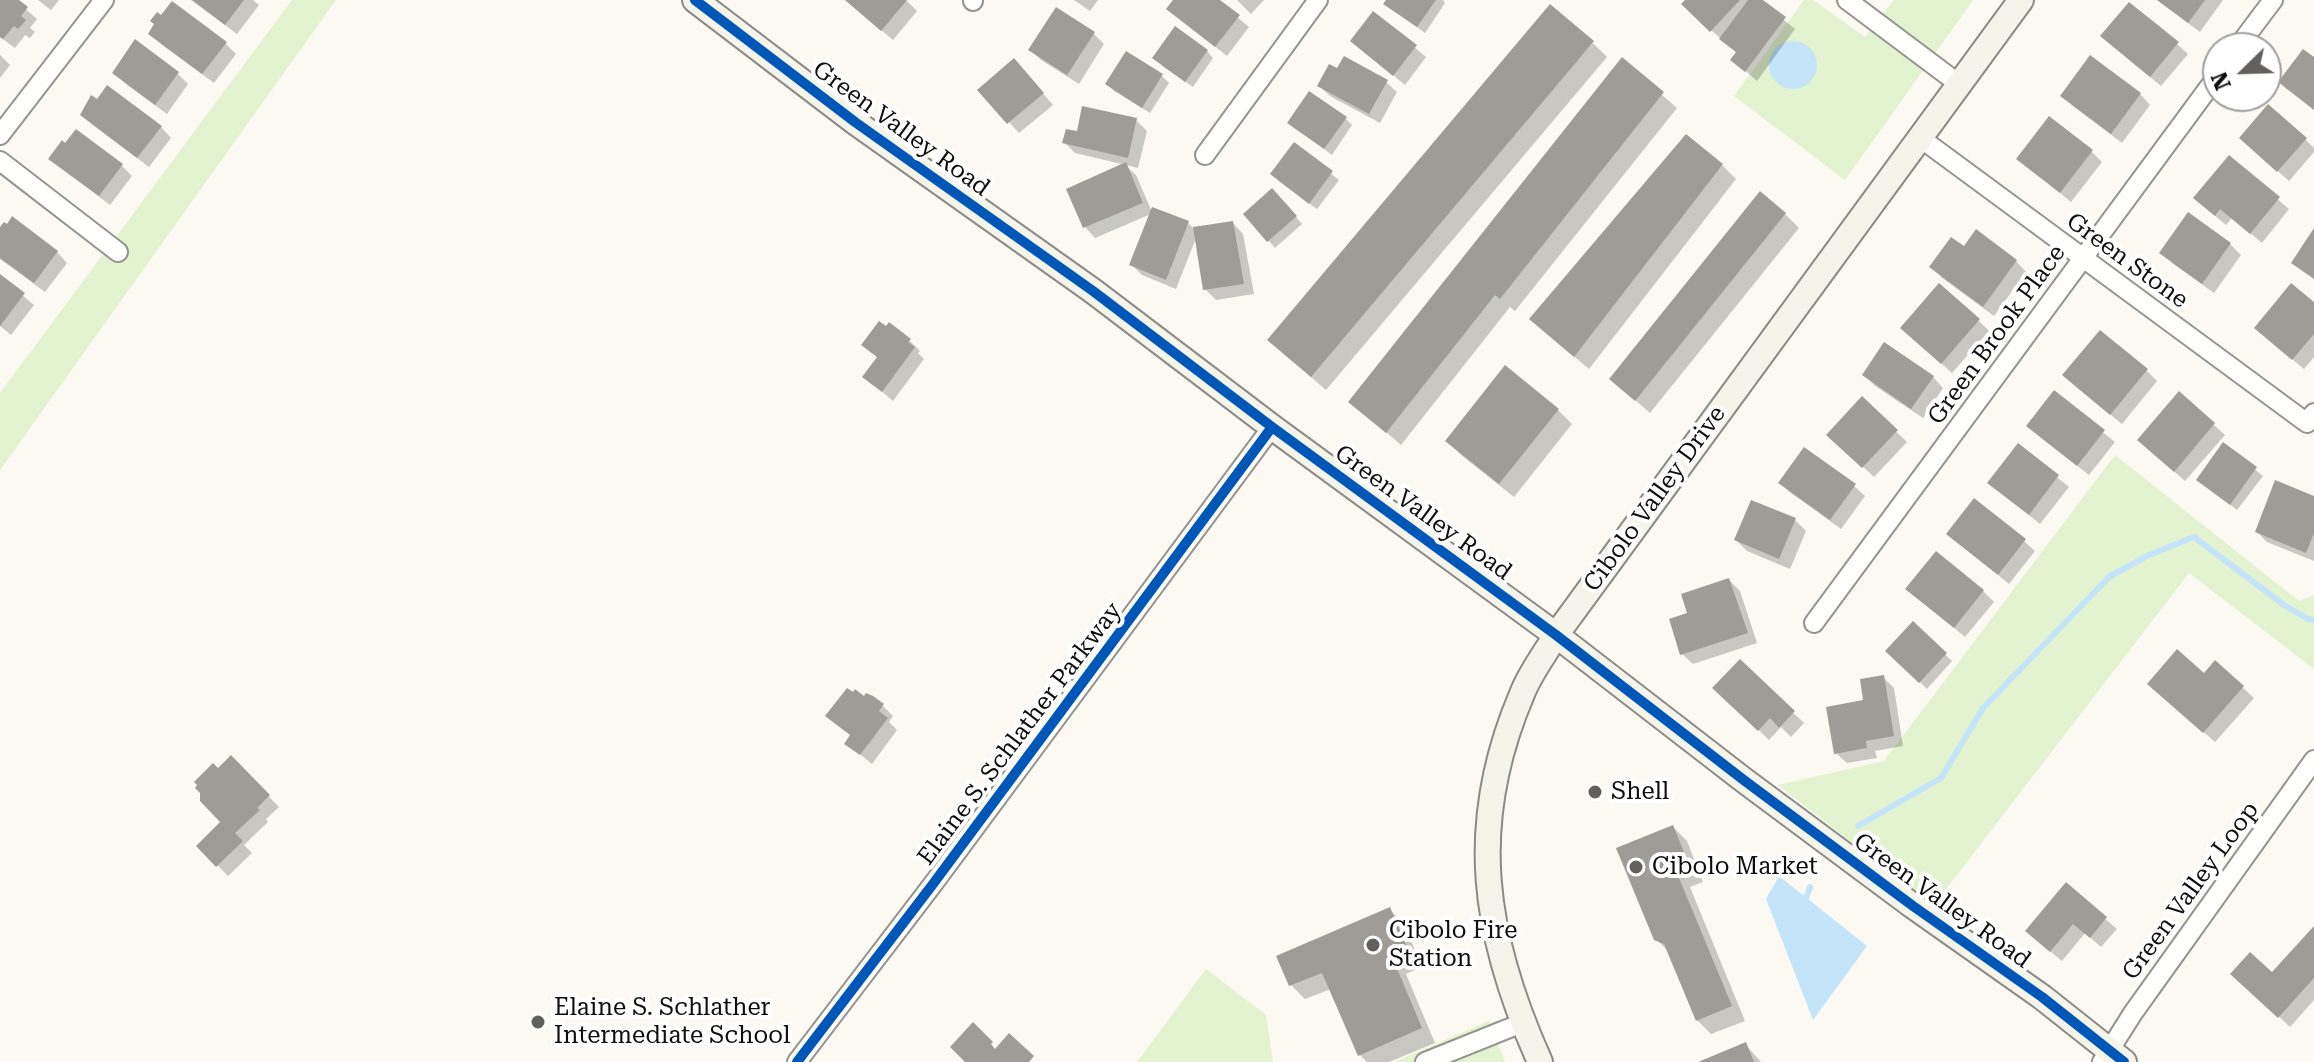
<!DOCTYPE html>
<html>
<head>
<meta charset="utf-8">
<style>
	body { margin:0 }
	#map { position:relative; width:2314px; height:1062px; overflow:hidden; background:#fbf9f2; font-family:"Roboto Serif",serif }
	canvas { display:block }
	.north { position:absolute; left:2202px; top:32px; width:80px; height:80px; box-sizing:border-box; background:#fff; border:2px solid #9f9f9f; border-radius:50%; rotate:247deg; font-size:22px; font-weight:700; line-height:32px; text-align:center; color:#0e0e0e }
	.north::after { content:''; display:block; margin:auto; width:28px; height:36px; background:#61605e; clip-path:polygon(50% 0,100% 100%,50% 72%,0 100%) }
</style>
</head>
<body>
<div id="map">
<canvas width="2314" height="1062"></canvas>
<div class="north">N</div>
</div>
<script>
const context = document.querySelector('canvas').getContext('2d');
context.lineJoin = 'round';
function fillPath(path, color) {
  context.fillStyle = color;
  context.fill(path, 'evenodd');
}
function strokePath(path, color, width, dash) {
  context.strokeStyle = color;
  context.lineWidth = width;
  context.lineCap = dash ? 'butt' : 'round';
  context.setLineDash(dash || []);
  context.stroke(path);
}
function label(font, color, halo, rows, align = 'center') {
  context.font = font + ' "Roboto Serif",serif';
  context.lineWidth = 8;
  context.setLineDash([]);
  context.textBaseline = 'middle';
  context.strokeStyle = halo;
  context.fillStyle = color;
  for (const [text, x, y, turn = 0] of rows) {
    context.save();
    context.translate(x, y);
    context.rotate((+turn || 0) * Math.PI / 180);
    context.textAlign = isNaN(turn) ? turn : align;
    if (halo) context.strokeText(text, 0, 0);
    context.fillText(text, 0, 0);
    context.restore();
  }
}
const green = new Path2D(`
	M292,0H336L0,470V393Z
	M1804,0H1813L1865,37L1894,0H1973L1845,180L1734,96Z
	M2115,455L2299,601L2314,595V669L2189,573L1933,906L1778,785L1884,761Z
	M1206,969L1266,1015L1273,1062H1137Z
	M1489,1021L1505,1062H1394Z`);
const water = new Path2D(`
	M1769 65a24 24 0 1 1 48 0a24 24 0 1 1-48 0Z
	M1779,876L1867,946L1813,1020L1766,899Z`);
const shadow = new Path2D(`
	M0,0H15L37,19L30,28L35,32L30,38L25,35L15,48L0,37Z
	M38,0H59L51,10Z
	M191,0H253L259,5L237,34Z
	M845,0H906L917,11L893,40Z
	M1074,0H1098L1090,11Z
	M1176,0H1217L1249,27L1227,56L1180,19Z
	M1237,0H1264L1251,14Z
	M1388,0H1443L1445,3L1425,33L1393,10Z
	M1685,0H1760L1795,29L1757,81L1733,60L1738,54L1694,15Z
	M2157,0H2223L2200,32Z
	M1374,13L1426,57L1405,85L1352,41Z
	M150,33L225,43L236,54L214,83L161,44Z
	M1093,33L1104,44L1079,84L1041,60L1031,50Z
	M135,42L178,74L188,84L167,114L126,84L115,73Z
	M1593,43L1607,57L1326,390L1284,354Z
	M2177,44L2188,54L2161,86L2114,47Z
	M1207,51L1213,58L1193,87L1161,65Z
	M1126,53L1162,76L1169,83L1150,113L1114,91L1107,84Z
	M0,55L10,65L0,78Z
	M1622,60L1677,108L1515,311L1510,307L1401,445L1351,402Z
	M1024,72L1053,105L1019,133L980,90Z
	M1386,82L1397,92L1380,123L1330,96L1319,86Z
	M2140,94L2150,105L2122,143L2073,106L2062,95Z
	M83,115L161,127L171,138L149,167L93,125Z
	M1345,118L1352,125L1332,155L1289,123Z
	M1136,120L1147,131L1138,168L1075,153L1064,142L1078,134Z
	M2305,139L2314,148V152L2289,181L2252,148Z
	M1294,144L1339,180L1317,209L1279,181Z
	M2091,151L2102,162L2071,202L2019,159Z
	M2229,158L2289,209L2262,243L2232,218L2226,225L2206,208Z
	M51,159L122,166L132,176L110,205L62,169Z
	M1125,165L1136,175L1152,212L1188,223L1194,229L1233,223L1243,234L1254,294L1216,300L1205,289L1196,238L1176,289L1142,275L1131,264L1151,214L1095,238L1085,227L1069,190Z
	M1722,165L1736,179L1589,369L1546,333Z
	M1279,197L1302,224L1275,248L1246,214Z
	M1785,214L1799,228L1650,413L1611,379Z
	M2189,214L2230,244L2241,255L2214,293L2172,263L2162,252Z
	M0,230L57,252L67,263L45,292L0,259Z
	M1964,249L2016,261L2026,272L1994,316L1942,278L1932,267Z
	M0,277L34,305L11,335L0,326Z
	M2314,305V357L2304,369L2267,338Z
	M1978,320L1989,331L1952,373L1913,338Z
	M909,340L920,351L918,353L924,359L893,401L865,377L878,358L864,345Z
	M2146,370L2157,381L2122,424L2075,386Z
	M1864,375L1933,377L1943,388L1923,418L1875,386Z
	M2054,393L2115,442L2089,475L2039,436Z
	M2179,394L2225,435L2185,481L2150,450Z
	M1862,399L1907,442L1874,477L1829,435Z
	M1558,410L1572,424L1514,497L1461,455L1447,441Z
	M2224,445L2263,476L2237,510L2198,480Z
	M2018,446L2069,487L2040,524L1989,483Z
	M1781,483L1854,486L1865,496L1841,529L1791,493Z
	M2314,498V561L2267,542L2257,532Z
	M1795,520L1806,531L1790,569L1747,551L1736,540Z
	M1948,534L2024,541L2035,551L2009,584Z
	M1729,580L1740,591L1757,643L1693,664L1682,654L1690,614Z
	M1907,589L1983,591L1994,602L1965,637Z
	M1914,624L1952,661L1927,689L1888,651Z
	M1740,662L1804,723L1791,737L1781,727L1769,740L1715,688Z
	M2216,663L2254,698L2215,742L2160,694L2204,676Z
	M1883,677L1894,688L1903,746L1875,751L1877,758L1847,763L1836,753L1865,702Z
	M866,695L883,706L893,716L889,722L897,730L872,764L846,743L852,736L828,716Z
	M231,758L279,807L266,819L268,822L244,845L252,853L228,876L199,846L223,822Z
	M1673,827L1687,841L1703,882L1690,887L1745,1021L1711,1034L1697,1020L1669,952L1656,939Z
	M2066,885L2117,929L2101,947L2085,933L2062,961L2038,941Z
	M1390,910L1404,924L1422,967L1406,974L1435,1043L1389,1062H1367L1359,1054L1331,989L1305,999L1291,985Z
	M2314,928V1000L2290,1027L2244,984L2272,974Z
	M1745,1044L1761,1062H1704Z`);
const stream = new Path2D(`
	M1858,826L1941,778L1983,708L2109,577L2149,555L2194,537L2284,605L2308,619L2314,620
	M1804,904L1810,887`);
const building = new Path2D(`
	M0,0H19L28,7L21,16L26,20L18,29L14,26L3,39L0,37Z
	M192,0H244L225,25Z
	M845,0H907L881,31Z
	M1173,0H1220L1240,15L1215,47L1166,9Z
	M1386,0H1436L1417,27L1383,4Z
	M1685,0H1740L1710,32L1681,4Z
	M1748,0H1763L1786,17L1745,72L1730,60L1736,52L1719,39Z
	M2157,0H2205L2188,23Z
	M172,1L227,42L202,74L148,34L154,24L150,21L157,12L161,15Z
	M2129,2L2179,42L2150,77L2100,36Z
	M1550,4L1594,41L1311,377L1267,340Z
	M1056,7L1095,32L1067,75L1028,50Z
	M1373,11L1417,45L1393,76L1350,41Z
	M1175,26L1208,50L1185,82L1152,58Z
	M135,39L179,72L155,105L112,73Z
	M2303,49L2314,57V110L2278,82Z
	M1126,51L1163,74L1142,108L1105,84Z
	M2090,55L2141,93L2111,134L2060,96Z
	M1344,56L1388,80L1369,114L1317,86L1329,64L1337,68Z
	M1622,57L1664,92L1500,299L1495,295L1386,433L1348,402Z
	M1014,58L1044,93L1007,124L977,90Z
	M107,85L162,126L137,158L80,115L91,95L97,99Z
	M1309,91L1347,117L1324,149L1287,123Z
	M2268,104L2307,138L2277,172L2239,138Z
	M1082,106L1137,118L1128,158L1062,143L1066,129L1077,131Z
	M2049,116L2093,150L2060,193L2016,159Z
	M76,129L123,164L99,196L48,159L62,140L65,143Z
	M1686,134L1723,164L1574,357L1529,319Z
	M1294,142L1333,171L1309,204L1270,174Z
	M2229,155L2280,197L2250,234L2220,209L2215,216L2193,198Z
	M1126,162L1143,203L1083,228L1066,189Z
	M1272,188L1297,216L1267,242L1243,214Z
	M1760,191L1786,213L1635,401L1609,379Z
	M1152,207L1189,221L1166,280L1129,265Z
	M2188,212L2231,243L2202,284L2159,253Z
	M12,216L58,251L34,283L0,258V227L4,222L7,224Z
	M1233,221L1244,284L1203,290L1193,227Z
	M2314,228V279L2291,263Z
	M1976,229L2017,260L1983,307L1929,267L1951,237L1964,246Z
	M0,274L25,293L0,326Z
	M1939,283L1980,319L1941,364L1900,328Z
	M2291,283L2314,302V334L2292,360L2254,328Z
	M879,321L886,326L889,322L911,339L908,342L915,347L882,392L862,377L877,357L861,345Z
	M2100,330L2148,369L2110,415L2062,375Z
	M1884,342L1934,376L1911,409L1862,375Z
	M1505,365L1559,409L1499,484L1445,441Z
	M2054,390L2105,430L2077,466L2026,426Z
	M2179,391L2215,423L2174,472L2137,440Z
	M1862,396L1898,430L1862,468L1826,435Z
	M2223,442L2257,467L2230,505L2196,480Z
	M2018,443L2059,475L2029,515L1987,483Z
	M1804,447L1856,484L1830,520L1778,483Z
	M2275,480L2314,496V533L2306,553L2255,532Z
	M1974,498L2026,539L1998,575L1946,534Z
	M1751,500L1796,518L1779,559L1734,540Z
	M1936,551L1984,590L1954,628L1905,589Z
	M1729,578L1748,633L1680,655L1669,619L1687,613L1681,594Z
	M1913,621L1947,653L1919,683L1885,651Z
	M2177,649L2204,673L2215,660L2244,686L2203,733L2147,684Z
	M1740,659L1795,711L1779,728L1770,718L1758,731L1712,688Z
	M1884,675L1894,736L1866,741L1867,748L1834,754L1826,707L1863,700L1860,679Z
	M847,688L853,692L855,689L864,696L866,693L873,696L884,704L879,711L888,718L860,755L844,744L850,735L825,716Z
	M231,755L270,795L257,808L260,810L235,833L243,841L216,867L196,846L220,822L200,801V793L195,788L197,785L194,782L213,763L218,768Z
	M1673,825L1690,867L1677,873L1732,1006L1696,1021L1664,944L1654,940L1616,848Z
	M2066,882L2107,917L2090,938L2073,924L2050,952L2025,931Z
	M1390,907L1409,952L1393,959L1422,1028L1358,1056L1322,973L1289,986L1276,956Z
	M2314,926V978L2278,1018L2230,974L2250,952L2272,972Z
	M973,1022L993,1042L991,1044L995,1049L1009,1033L1034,1056L1029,1062H965L950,1047Z
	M1746,1042L1754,1062H1698Z`);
const street = new Path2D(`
	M1847,0L1959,84
	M973,1V0
	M2237,48L2273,0
	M0,135L104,0
	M1919,137L2307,423L2314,413
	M1205,155L1318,0
	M0,161L118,252
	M1814,623L2218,75
	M797,1062L933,884L1272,427
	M1425,1062L1522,1023
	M2102,1062L2133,1013L2314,760`);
const secondary = new Path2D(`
	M695,0L855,122L1093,291L1272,427L1556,635L1745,781L1913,906L2042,997L2124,1062
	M1540,1062C1483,935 1466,825 1522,694C1530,673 1545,654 1556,635L2021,0`);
const cycleway = new Path2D(`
	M695,0L855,122L1093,291L1272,427L1556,635L1745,781L1913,906L2042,997L2124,1062
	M797,1062L933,884L1272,427`);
const markers = [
	[1595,792,8,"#61605e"],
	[1636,867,8,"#61605e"],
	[1373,945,8,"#61605e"],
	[538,1022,8,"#61605e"]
];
const streetNames = [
	["Green Valley Road",901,129,36],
	["Green Stone",2127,261,36],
	["Green Brook Place",1997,335,-54],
	["Cibolo Valley Drive",1655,499,-54],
	["Green Valley Road",1423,513,36],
	["Elaine S. Schlather Parkway",1020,734,-53],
	["Green Valley Loop",2191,891,-54],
	["Green Valley Road",1942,901,36]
];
const poiNames = [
	["Shell",1611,792],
	["Cibolo Market",1652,867],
	["Cibolo Fire",1389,931],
	["Station",1389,959],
	["Elaine S. Schlather",554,1008],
	["Intermediate School",554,1036]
];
fillPath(green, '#e3f3cf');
fillPath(water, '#c4e5f9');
fillPath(shadow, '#0003');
strokePath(stream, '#c4e5f9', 6);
fillPath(building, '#9f9c98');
strokePath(street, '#959491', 22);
strokePath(secondary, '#8b8a87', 28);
strokePath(street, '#fefefd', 18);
strokePath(secondary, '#f5f4ea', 24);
strokePath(cycleway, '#0057b8', 10);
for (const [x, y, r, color] of markers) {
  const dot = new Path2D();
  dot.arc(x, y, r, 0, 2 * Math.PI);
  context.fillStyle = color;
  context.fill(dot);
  strokePath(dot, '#fff', 3);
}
label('24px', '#0e0e0e', '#fff', streetNames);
label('24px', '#0e0e0e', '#fff', poiNames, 'left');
</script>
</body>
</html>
